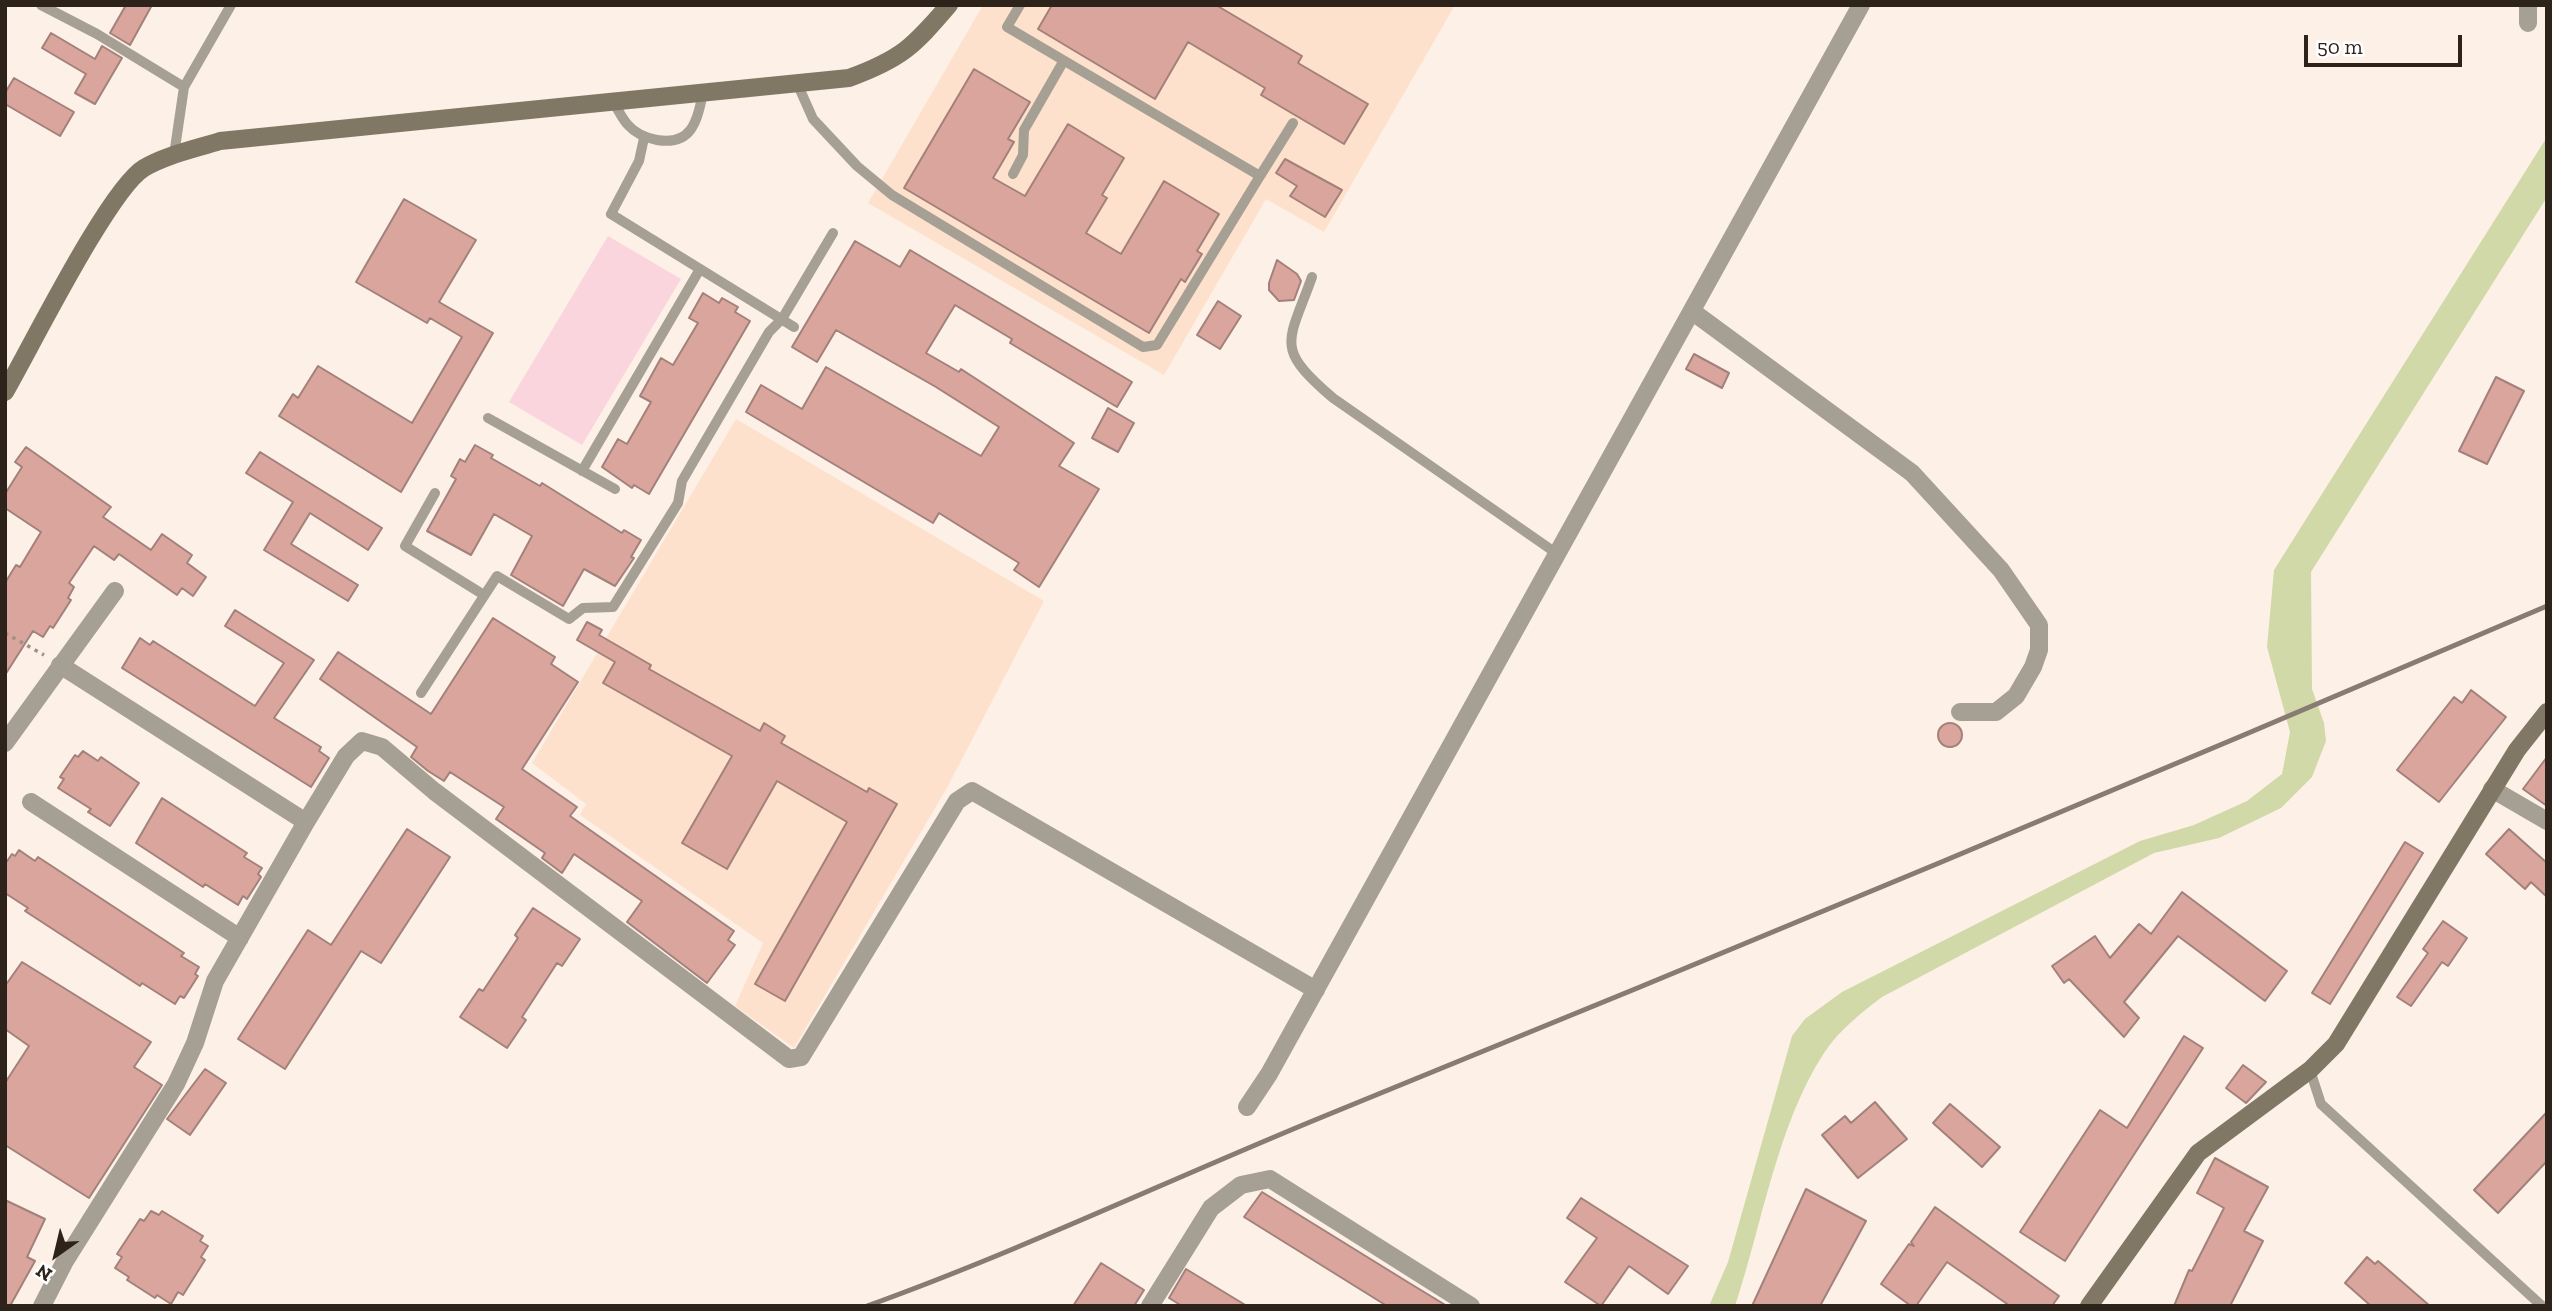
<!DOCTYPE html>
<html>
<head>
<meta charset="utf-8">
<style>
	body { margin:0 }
	#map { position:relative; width:2552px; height:1311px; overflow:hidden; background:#fcf0e7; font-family:"Zilla Slab",serif }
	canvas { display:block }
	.frame { position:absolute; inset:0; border:7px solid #2e231b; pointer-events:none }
	.north { position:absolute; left:21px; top:1220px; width:70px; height:70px; -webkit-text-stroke:5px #fff; paint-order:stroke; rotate:214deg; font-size:19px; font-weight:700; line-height:28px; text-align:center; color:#2e231b }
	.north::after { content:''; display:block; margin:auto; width:24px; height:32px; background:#2e231b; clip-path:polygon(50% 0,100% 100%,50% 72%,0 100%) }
	.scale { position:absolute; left:2304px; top:35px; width:158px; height:32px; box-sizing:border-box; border:4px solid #2e231b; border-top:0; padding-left:9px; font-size:21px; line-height:24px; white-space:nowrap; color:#2e231b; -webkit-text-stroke:5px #fff; paint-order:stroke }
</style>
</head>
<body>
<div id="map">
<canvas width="2552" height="1311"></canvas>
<div class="frame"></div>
<div class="north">N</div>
<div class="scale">50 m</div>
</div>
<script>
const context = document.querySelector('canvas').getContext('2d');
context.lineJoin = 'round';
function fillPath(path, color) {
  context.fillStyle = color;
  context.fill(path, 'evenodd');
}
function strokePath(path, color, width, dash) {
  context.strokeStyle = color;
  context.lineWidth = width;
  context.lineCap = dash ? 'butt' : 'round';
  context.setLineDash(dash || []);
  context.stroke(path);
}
const built = new Path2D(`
	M983,5H1455L1324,232L1266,199L1164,375L868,203Z
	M736,419L1044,601L948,786L794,1048L735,1006L763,943L580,815L586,804L532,763Z`);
const green = new Path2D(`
	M608,236L681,279L582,445L509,402Z`);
const water = new Path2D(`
	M2547,137V197L2311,572L2312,689L2324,723L2326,741L2312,777L2281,808L2219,838L2154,853L1882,997C1861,1013 1839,1030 1824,1053C1777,1125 1762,1225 1735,1306H1709L1728,1262L1792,1036L1805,1019L1842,992L2140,841L2194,825L2247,801L2282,774L2290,732L2267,647L2274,570Z`);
const building = new Path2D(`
	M126,5H152L130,45L110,33Z
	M1052,5H1216L1302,56L1298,63L1368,104L1344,144L1261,95L1265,88L1188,42L1155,99L1038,29Z
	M51,33L95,59L102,46L122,58L95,104L75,93L86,74L42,48Z
	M974,69L1030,102L1008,139L1014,142L993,178L1025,196L1068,124L1124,158L1102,195L1107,198L1086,233L1121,254L1164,181L1219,214L1197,251L1202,254L1185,282L1181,279L1149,333L904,188Z
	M14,78L74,112L60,136L5,104V93Z
	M1285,159L1342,190L1325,217L1290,196L1297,186L1276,173Z
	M404,199L476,240L439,302L493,333L401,492L279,416L293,394L298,398L318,366L412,423L462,337L430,318L427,323L356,282Z
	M855,241L900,267L910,250L1132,382L1117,407L1010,343L1012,339L955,305L926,353L959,372L961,369L1074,443L1059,466L1099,489L1039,587L1014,570L1019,563L939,513L933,523L746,412L761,385L802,409L826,367L981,456L999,427L936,387L836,330L817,362L792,347Z
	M1277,260L1297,274L1301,281L1294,300L1279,301L1269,290V283Z
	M703,293L719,303L722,298L738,307L735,312L750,321L649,494L634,485L632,488L602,467L618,439L627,444L651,402L640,396L661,358L673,365L698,323L689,318Z
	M1218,301L1241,316L1220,349L1197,335Z
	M1694,354L1729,373L1722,388L1686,369Z
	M2496,377L2524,391L2487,464L2459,451Z
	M1108,408L1134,423L1118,452L1092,438Z
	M475,445L493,455L491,458L540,486L542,483L622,533L624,530L641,540L631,557L634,558L615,586L584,569L563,606L511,575L532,536L494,514L471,555L427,531L456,479L451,476L460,459L465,462Z
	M26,447L111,507L103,517L151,550L162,534L192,555L187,563L206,577L193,596L182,588L177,595L119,554L114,560L94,546L69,583L74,587L68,598L71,600L53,628L50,626L43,637L33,631L5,675V583L16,565L20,567L41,532L5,508V494L22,467L15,462Z
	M260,452L382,528L368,550L310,513L291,544L358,585L348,601L264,550L293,502L246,473Z
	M235,610L314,660L274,718L321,747L319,751L329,758L311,787L122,668L140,638L150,645L153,641L255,706L284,663L225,626Z
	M493,618L555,657L551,664L578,682L522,769L577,807L570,816L734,931L728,940L735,945L707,983L627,922L642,901L574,854L562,873L542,858L545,853L496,819L504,807L450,772L444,781L428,771L411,757L417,747L320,679L338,652L431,714Z
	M587,622L602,630L599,635L651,665L649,669L760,731L764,723L785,736L781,743L867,792L869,788L897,804L785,1001L755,984L847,822L777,781L727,869L682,843L732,756L603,683L615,662L577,640Z
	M2471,690L2506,717L2439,802L2397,770L2454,697L2462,703Z
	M1938 735a12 12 0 1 1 24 0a12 12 0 1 1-24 0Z
	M83,751L98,761L101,757L139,783L110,826L88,812L91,809L58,788L64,779L60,777L75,755L78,757Z
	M2547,757V806L2523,789Z
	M162,798L247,853L244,857L262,868L258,874L261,877L247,899L243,896L238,905L205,884L203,887L136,843Z
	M407,829L450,857L381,963L361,951L285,1069L238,1039L308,930L331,945Z
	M2509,829L2547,863V897L2531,882L2525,889L2486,854Z
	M2405,842L2423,853L2330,1004L2312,993Z
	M19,850L35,861L38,857L184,953L181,956L199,967L195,974L198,976L184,998L180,996L175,1004L142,983L140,986L25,911L28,908L5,893V864L12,854L15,856Z
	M2182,892L2287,971L2265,1001L2178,936L2124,1002L2139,1018L2124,1037L2069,979L2064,983L2052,966L2095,936L2110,958L2139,924L2151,934Z
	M533,908L580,939L562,966L557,963L522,1017L526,1020L507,1048L460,1017L479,989L483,991L518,938L515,935Z
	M2443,921L2467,938L2448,966L2442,962L2411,1006L2397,997L2428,953L2423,949Z
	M22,962L151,1042L134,1067L162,1085L89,1198L5,1145V1083L29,1046L5,1029V986Z
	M2184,1036L2203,1048L2065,1261L2020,1232L2100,1110L2127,1128Z
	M2243,1065L2266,1082L2246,1103L2226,1088Z
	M205,1069L226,1083L190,1135L167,1119Z
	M1875,1102L1907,1139L1858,1178L1822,1135L1845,1116L1851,1123Z
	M1950,1104L2000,1147L1982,1167L1933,1123Z
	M2547,1112V1161L2498,1213L2474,1190Z
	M2215,1158L2268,1187L2244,1231L2263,1241L2230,1306H2174L2189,1270L2192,1271L2224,1208L2197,1193Z
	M1806,1189L1866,1221L1820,1306H1752Z
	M1262,1192L1406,1281L1447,1306H1387L1244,1217Z
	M1581,1198L1688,1266L1668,1294L1629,1266L1601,1306L1565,1282L1597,1238L1567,1218Z
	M5,1200L45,1219L27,1257L35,1261L10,1306H5Z
	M1935,1207L2059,1296L2052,1306H2010L1947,1262L1916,1306H1911L1881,1284L1909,1244L1914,1246L1911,1242Z
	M151,1211L159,1215L162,1211L203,1236L200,1241L208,1246L201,1257L205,1260L183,1295L178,1292L171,1304L157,1295L155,1298L127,1280L129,1277L115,1268L122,1257L117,1254L140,1219L144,1221Z
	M2367,1257L2375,1264L2378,1261L2430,1306H2371L2345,1283Z
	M1101,1263L1144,1290L1134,1306H1073Z
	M1186,1269L1247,1306H1182L1169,1298Z`);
const path = new Path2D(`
	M5,633L44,655`);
const lane = new Path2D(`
	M41,5L97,34L184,87
	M797,83L813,119L857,166L892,195L1143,347L1157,345L1260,176L1007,27L1020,5
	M613,102C618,109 622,119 628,125C636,134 646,138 657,140C692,146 697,121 703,93
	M644,138L639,161L611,214L794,327
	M174,155L184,87L231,5
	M1013,174L1023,155L1024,130L1063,62
	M1260,176L1293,123
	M1312,277C1288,344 1274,347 1333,398L1556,553
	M488,418L615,489
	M582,471L700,269
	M435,493L405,546L484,595
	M421,693L497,576L569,619L583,608L613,607L678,503L682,481L769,332L782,319L833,233
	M2310,1070L2321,1104L2542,1306`);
const street = new Path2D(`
	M2528,5V23
	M1693,312L1912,473L2001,570L2039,625V650L2033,667L2016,696L1996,712H1960
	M60,665L306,822
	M5,743L115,591
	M2492,789L2547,821
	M31,802L240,938
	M1247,1107L1269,1074L1861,5
	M42,1306L65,1261L176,1084L195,1043L215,981L306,822L346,756L362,741L382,747L434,791L789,1059L801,1057L957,801L972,791L1316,990
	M1150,1306L1211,1208L1241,1185L1270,1179L1471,1306`);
const secondary = new Path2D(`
	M5,392C30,349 109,189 144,168C166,155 195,149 220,141L849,78C901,59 913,47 949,5
	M2089,1306L2198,1153L2310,1070L2336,1044L2517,750L2547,712`);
const rail = new Path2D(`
	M867,1306C1025,1249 1177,1176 1332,1113C1738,948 2143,779 2547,606`);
fillPath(built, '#fee1cc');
fillPath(green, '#fbd5de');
fillPath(water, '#d2d9a8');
fillPath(building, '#daa59c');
strokePath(building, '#a3817b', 2);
strokePath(path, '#9e928a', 3.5, [3.5, 5]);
strokePath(lane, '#a5a093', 10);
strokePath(street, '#a5a093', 18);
strokePath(secondary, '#807865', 18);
strokePath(rail, '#877b73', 5);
</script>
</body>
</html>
